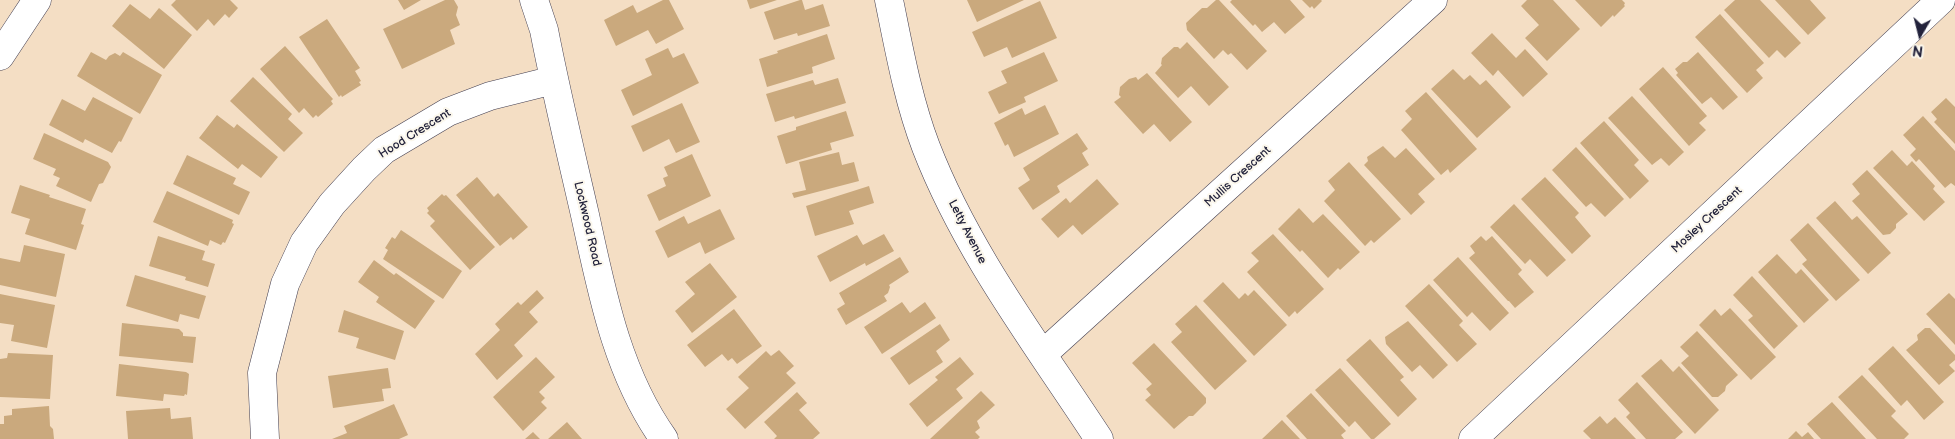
<!DOCTYPE html>
<html>
<head>
<meta charset="utf-8">
<style>
	body { margin:0 }
	#map { position:relative; width:1955px; height:439px; overflow:hidden; background:#f4dec4; font-family:"Balsamiq Sans",sans-serif }
	canvas { display:block }
	.north { position:absolute; left:1895px; top:10px; width:50px; height:50px; -webkit-text-stroke:4px #fbf7ec; paint-order:stroke; rotate:188deg; font-size:14px; font-weight:700; line-height:20px; text-align:center; color:#22223b }
	.north::after { content:''; display:block; margin:auto; width:18px; height:22px; background:#22223b; clip-path:polygon(50% 0,100% 100%,50% 72%,0 100%) }
</style>
</head>
<body>
<div id="map">
<canvas width="1955" height="439"></canvas>
<div class="north">N</div>
</div>
<script>
const context = document.querySelector('canvas').getContext('2d');
context.lineJoin = 'round';
function fillPath(path, color) {
  context.fillStyle = color;
  context.fill(path, 'evenodd');
}
function strokePath(path, color, width, dash) {
  context.strokeStyle = color;
  context.lineWidth = width;
  context.lineCap = dash ? 'butt' : 'round';
  context.setLineDash(dash || []);
  context.stroke(path);
}
function label(font, color, halo, rows, align = 'center') {
  context.font = font + ' "Balsamiq Sans",sans-serif';
  context.lineWidth = 4;
  context.setLineDash([]);
  context.textBaseline = 'middle';
  context.strokeStyle = halo;
  context.fillStyle = color;
  for (const [text, x, y, turn = 0] of rows) {
    context.save();
    context.translate(x, y);
    context.rotate((+turn || 0) * Math.PI / 180);
    context.textAlign = isNaN(turn) ? turn : align;
    if (halo) context.strokeText(text, 0, 0);
    context.fillText(text, 0, 0);
    context.restore();
  }
}
const building = new Path2D(`
	M176,0H230L238,8L229,18L225,14L214,26L208,19L197,31L171,5Z
	M398,0H421L404,10Z
	M445,0H454L458,7L456,15L460,25L450,30L455,44L402,69L383,29Z
	M663,0H669L684,29L656,44L648,30L616,46L604,20L633,5L637,13Z
	M747,0H777L750,9Z
	M800,0H802L805,10L823,4L830,26L798,36L797,33L774,40L764,12Z
	M967,0H1024L977,22Z
	M1216,0H1219L1267,51L1247,70L1231,53L1228,55L1223,50L1214,59L1187,30L1186,23L1202,8H1207Z
	M1232,0H1290L1305,17L1285,34L1274,22L1262,32L1255,24L1253,26L1230,2Z
	M1302,0H1321L1322,1L1314,9L1312,6L1310,8Z
	M1527,0H1553L1580,29L1547,61L1525,38L1539,25L1521,6Z
	M1575,0H1622L1625,3L1624,5L1625,6L1614,17L1613,15L1601,27Z
	M1735,0H1760L1801,43L1785,58L1777,50L1769,58L1724,10Z
	M1775,0H1810L1826,18L1808,35Z
	M1040,1L1057,38L1012,58L1007,47L984,57L972,32Z
	M130,4L150,19L159,8L192,35L164,69L112,26Z
	M1720,14L1764,63L1756,70L1763,78L1747,93L1695,37Z
	M327,19L360,68L355,71L361,81L359,82L361,85L342,97L341,95L339,97L299,37Z
	M1492,33L1516,58L1525,49L1548,74L1523,97L1498,70L1493,76L1471,53Z
	M827,34L835,59L812,67L813,73L767,87L759,59L778,53L777,51Z
	M1187,42L1229,87L1209,106L1191,86L1178,98L1155,73L1162,65L1161,64L1162,58L1174,47H1178L1180,49Z
	M285,46L333,99L331,101L333,104L318,117L316,115L313,118L304,108L299,113L260,69Z
	M668,48L673,58L684,53L699,83L633,116L621,90L652,75L645,59Z
	M91,52L106,60L109,56L115,53L120,56L123,52L162,75L140,114L77,76Z
	M1044,52L1058,81L1024,97L1026,102L999,114L988,92L1007,83L1001,71Z
	M1698,52L1738,97L1723,110L1711,97L1702,104L1676,75L1678,73L1675,69L1683,62H1687Z
	M1663,67L1707,116L1699,123L1706,130L1689,146L1639,89Z
	M1453,69L1464,80L1470,75L1480,85L1486,80L1511,107L1477,138L1431,89Z
	M1147,73L1192,122L1170,142L1154,124L1143,134L1114,102L1121,97L1119,95L1120,87L1129,79L1136,77L1138,80Z
	M253,77L292,114L288,119L303,133L284,152L230,101Z
	M838,78L846,103L795,119L794,116L775,122L766,94L813,80L815,85Z
	M1426,92L1477,149L1450,173L1448,169L1441,175L1401,130L1412,119L1405,111Z
	M1632,96L1684,152L1669,166L1661,158L1652,165L1608,118Z
	M93,97L133,118L121,142L119,141L112,153L85,139L83,143L49,125L62,99L85,111Z
	M1946,98L1955,107V144L1934,122L1937,119L1931,112Z
	M682,103L700,142L676,153L669,139L643,152L631,126Z
	M1045,105L1059,134L1014,157L1008,144L1005,146L994,123L1022,108L1025,115Z
	M846,111L854,136L830,143L832,150L786,164L777,136L796,130V127Z
	M217,115L234,128L237,124L278,157L261,178L242,164L238,169L199,138Z
	M1923,116L1955,151V186L1951,183L1945,188L1919,159L1916,162L1910,155L1916,149L1903,135Z
	M1604,121L1639,160L1634,165L1649,181L1630,199L1580,143Z
	M44,133L108,162L111,167L103,183L99,184L91,202L56,186L60,178L53,175L56,169L33,159Z
	M1077,133L1088,149L1082,153L1089,165L1057,186L1060,192L1033,210L1018,188L1030,180L1023,168Z
	M1383,146L1395,158L1406,148L1435,179L1418,194L1425,202L1411,215L1364,165L1368,161L1367,157Z
	M1576,147L1624,199L1605,217L1591,203L1586,207L1552,170Z
	M1892,150L1907,166L1912,161L1935,186L1933,189L1945,202L1924,221L1873,168Z
	M839,152L842,165L854,162L859,181L794,198L792,193L806,190L799,162Z
	M692,154L711,196L659,221L647,195L666,186L663,178L668,176L664,167Z
	M187,155L236,178L233,184L250,192L239,215L173,184Z
	M1349,162L1401,219L1374,243L1371,240L1365,246L1324,201L1335,190L1328,181Z
	M1867,170L1908,214L1896,224V228L1890,234L1883,235L1852,201L1860,194L1852,184Z
	M477,177L494,197L498,193L528,227L513,240L511,237L500,246L456,195Z
	M1545,177L1579,213L1575,217L1591,236L1572,254L1521,199Z
	M1097,179L1119,204L1082,235L1073,225L1058,238L1041,219L1066,198L1070,203Z
	M20,185L50,195L49,197L86,209L81,224L84,225L76,250L25,234L30,219L11,213Z
	M869,186L874,203L849,211L854,224L815,236L806,206Z
	M167,191L233,220L232,223L234,224L225,243L223,242L221,245L210,240L208,246L153,222Z
	M442,194L444,196L446,195L495,247L470,270L430,226L435,221L427,213L429,211L427,208Z
	M1835,201L1852,220L1857,216L1891,253L1868,274L1816,218Z
	M1514,204L1566,260L1547,277L1530,259L1525,264L1490,227Z
	M1299,208L1313,223L1323,214L1360,252L1340,270L1338,268L1328,278L1302,250L1300,252L1278,229Z
	M720,209L735,239L705,254L700,242L668,258L655,231L684,216L688,224Z
	M1808,223L1860,280L1836,301L1802,264L1807,260L1790,240Z
	M401,230L462,271L443,299L383,259L388,250L385,248L392,237L395,239Z
	M884,234L894,251L866,266L865,263L830,282L817,256L857,235L863,245Z
	M1273,234L1324,289L1297,314L1295,311L1289,317L1247,272L1259,261L1251,253Z
	M158,236L205,251L202,260L215,264L208,287L185,280L186,277L149,266Z
	M1481,236L1486,241L1492,236L1522,270L1518,274L1534,292L1515,308L1509,301H1508L1469,258L1475,253L1470,246Z
	M24,245L65,254L56,297L0,285V258L20,262Z
	M1777,254L1796,274L1801,269L1829,300L1804,323L1758,272Z
	M900,257L909,272L889,285L890,287L888,293L884,296L887,301L846,325L837,309L845,304L839,293Z
	M1458,257L1509,313L1490,331L1472,312L1467,317L1433,280Z
	M374,260L394,275L396,273L435,301L415,329L376,302L379,297L358,282Z
	M710,263L737,297L692,333L675,311L695,294L685,282Z
	M135,275L206,296L199,319L180,314L178,322L126,306Z
	M1752,276L1798,326L1774,349L1748,320L1753,316L1733,295Z
	M1223,282L1239,299L1245,293L1248,296L1254,290L1287,325L1254,356L1203,301Z
	M1429,284L1463,321L1459,325L1477,344L1457,362L1405,306Z
	M537,290L544,298L529,312L538,322L514,345L523,356L497,380L475,354L500,330L495,324L518,302L521,305Z
	M1949,293L1955,299V345L1926,314Z
	M0,294L55,305L47,348L11,341L14,325L0,323Z
	M902,302L910,313L925,302L936,318L882,354L864,327Z
	M1196,305L1247,361L1215,390L1171,342L1182,332L1175,324Z
	M1730,308L1776,357L1751,380L1699,325L1715,309L1721,316Z
	M734,309L762,346L737,364L732,358L728,361L722,354L705,367L687,345Z
	M344,310L404,331L395,360L356,348L359,338L338,332Z
	M1408,321L1448,365L1433,379L1420,365L1412,372L1386,344L1385,337Z
	M122,323L179,329L183,333V336L196,337L193,363L119,356Z
	M940,324L950,340L936,351L943,362L909,385L890,358Z
	M1925,328H1930L1955,355V360L1949,365L1955,371L1939,385L1906,350L1918,340L1917,335Z
	M1697,331L1738,375L1726,386L1725,391L1718,397H1712L1681,363L1689,356L1680,347Z
	M1370,339L1404,377L1400,380L1417,399L1398,417L1346,360Z
	M1154,343L1206,398V403L1193,416H1189L1174,429L1145,400L1151,395L1146,389L1152,384L1132,363Z
	M1893,346L1944,402L1924,420L1907,400L1901,406L1868,369Z
	M779,350L794,366L786,373L796,383L745,429L726,409L749,388L738,377L766,351L771,356Z
	M8,353L53,355L50,399L0,397V359L7,358Z
	M536,357L555,377L539,392L545,398L541,402L547,408L523,431L493,397Z
	M960,357L974,374L956,389L963,398L927,427L909,404L938,380L935,377Z
	M1661,359L1673,372L1679,366L1719,410L1695,434L1641,376Z
	M119,364L186,372L189,374L187,395L185,394L184,396L164,394L163,401L116,396Z
	M388,368L391,388L382,389L384,401L333,408L328,376Z
	M1340,368L1391,424L1374,439H1371L1355,421L1349,427L1315,390Z
	M1862,375L1896,411L1891,416L1909,434L1904,439H1877L1838,397Z
	M1637,382L1683,432L1675,439H1646L1626,417L1630,413L1618,400Z
	M981,391L995,405L977,421L980,428L975,432L980,437L978,439H930Z
	M797,392L807,403L799,410L820,433L813,439H774L777,436L764,422Z
	M1311,393L1346,431L1341,435L1344,439H1307L1286,416Z
	M1832,402L1866,439H1821L1807,424Z
	M394,404L408,435L399,439H332L347,433L344,426Z
	M49,406L50,426L53,429L54,439H0V424H4V416L12,415V409Z
	M170,408L171,419L191,417L193,439H128L126,411Z
	M1600,416L1607,424L1615,417L1636,439H1591L1583,431Z
	M1282,420L1300,439H1262Z
	M567,422L582,439H548Z
	M1796,431L1802,437L1808,432L1814,439H1788Z
	M533,432L540,439H525Z`);
const minor = new Path2D(`
	M534,0L544,30C556,92 571,154 585,215C602,293 617,373 664,439
	M889,0C899,49 908,100 926,147C967,253 1037,344 1099,439
	M0,56L37,0
	M1043,354L1433,0
	M265,439L262,373L285,284L304,243L332,204L364,169L384,150L448,112L490,96L554,80
	M1473,439L1941,0`);
const streetNames = [
	["Hood Crescent",415,134,-32],
	["Mullis Crescent",1238,177,-42],
	["Mosley Crescent",1707,220,-43],
	["Lockwood Road",587,224,77],
	["Letty Avenue",967,232,63]
];
fillPath(building, '#caa97d');
strokePath(minor, '#423e50', 29);
strokePath(minor, '#fff', 28);
label('12px', '#22223b', '#fbf7ec', streetNames);
</script>
</body>
</html>
